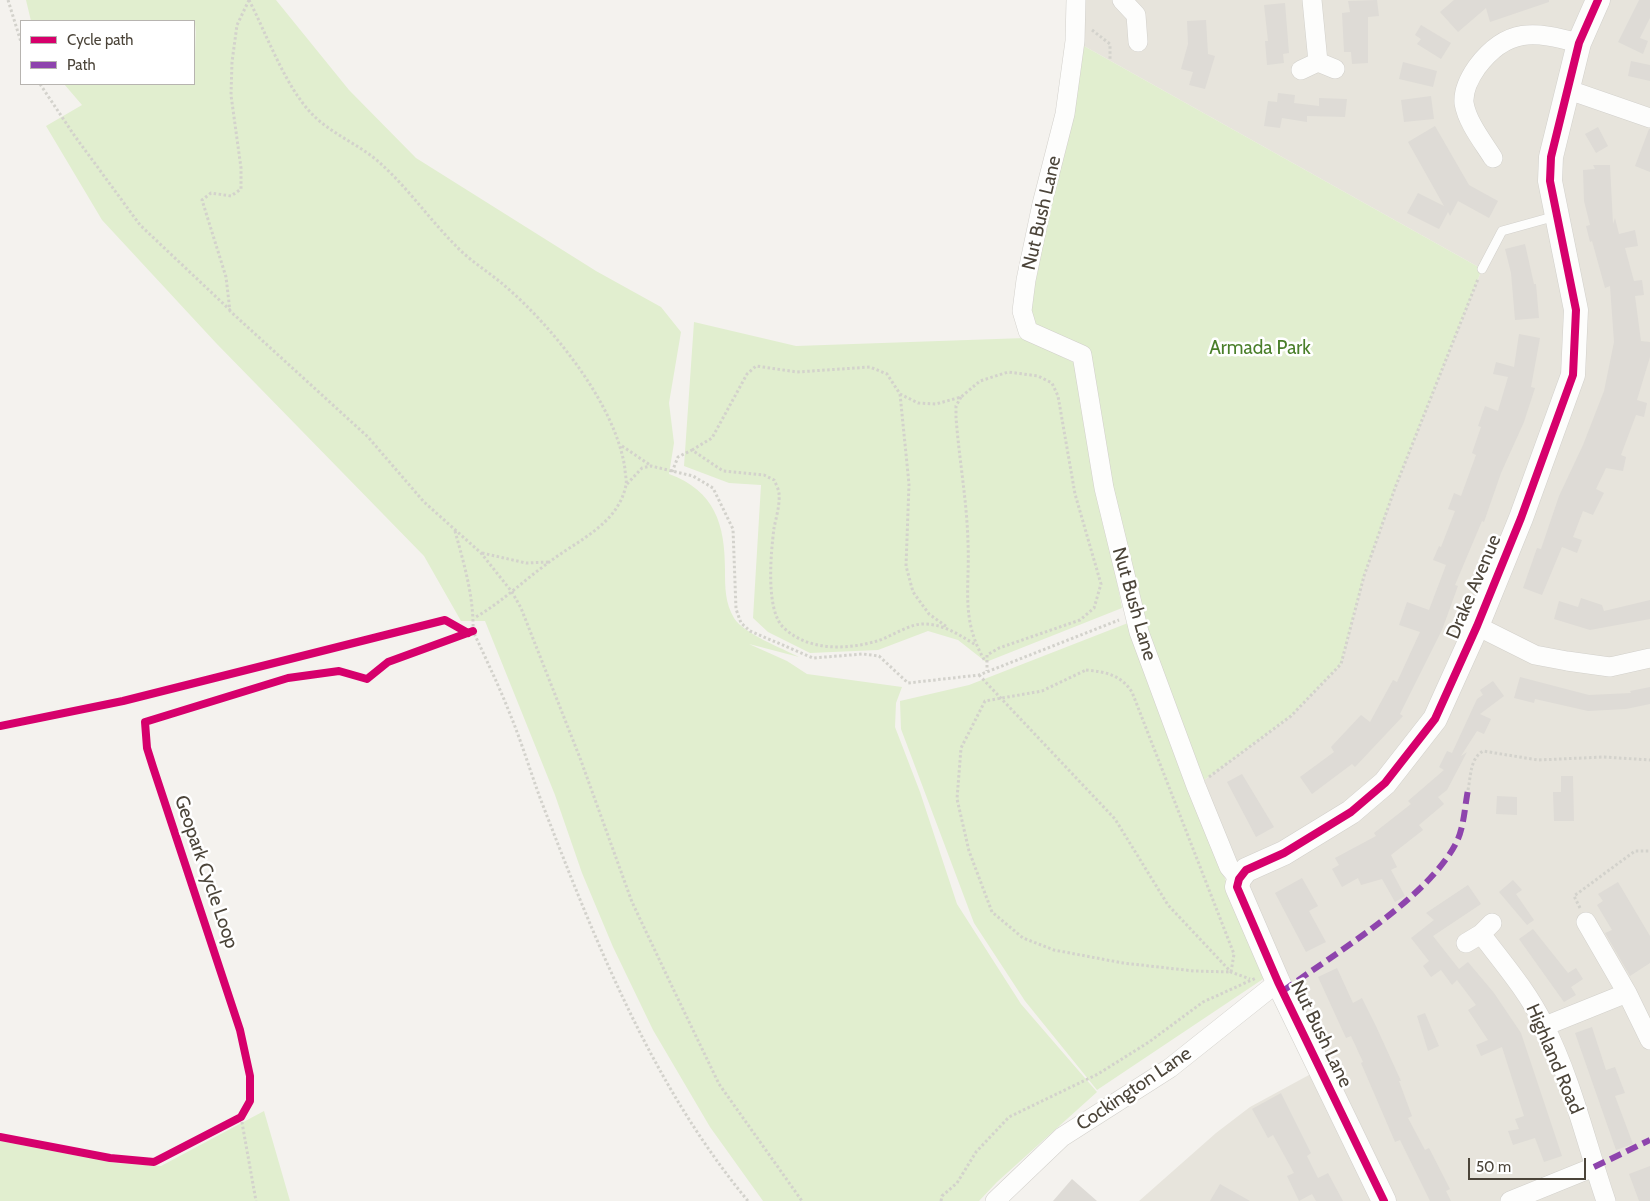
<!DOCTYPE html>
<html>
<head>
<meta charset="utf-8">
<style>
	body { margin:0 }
	#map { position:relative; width:1650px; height:1201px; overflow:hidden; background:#f4f2ee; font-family:Cabin,sans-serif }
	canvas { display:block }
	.legend { position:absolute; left:20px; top:20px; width:175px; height:65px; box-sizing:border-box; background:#fff; border:1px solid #b7b4b0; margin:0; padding:6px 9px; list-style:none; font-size:15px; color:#4b4439 }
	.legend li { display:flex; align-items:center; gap:10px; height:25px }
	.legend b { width:25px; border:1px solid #b7b4b0 }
	.scale { position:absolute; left:1468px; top:1158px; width:118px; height:22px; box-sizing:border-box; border:2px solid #4b4439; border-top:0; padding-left:6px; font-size:15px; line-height:18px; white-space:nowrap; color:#4b4439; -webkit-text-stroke:4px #fff; paint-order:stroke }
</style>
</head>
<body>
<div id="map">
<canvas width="1650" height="1201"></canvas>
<ul class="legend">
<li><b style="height:6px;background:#d6006c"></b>Cycle path</li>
<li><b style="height:6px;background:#8e44ad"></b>Path</li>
</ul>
<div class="scale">50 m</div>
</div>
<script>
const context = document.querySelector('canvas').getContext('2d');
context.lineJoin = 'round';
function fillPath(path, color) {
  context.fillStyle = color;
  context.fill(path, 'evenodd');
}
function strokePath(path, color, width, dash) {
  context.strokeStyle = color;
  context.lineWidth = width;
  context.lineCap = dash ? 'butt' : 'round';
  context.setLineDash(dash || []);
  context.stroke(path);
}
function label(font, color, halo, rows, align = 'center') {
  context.font = font + ' Cabin,sans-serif';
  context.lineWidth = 5;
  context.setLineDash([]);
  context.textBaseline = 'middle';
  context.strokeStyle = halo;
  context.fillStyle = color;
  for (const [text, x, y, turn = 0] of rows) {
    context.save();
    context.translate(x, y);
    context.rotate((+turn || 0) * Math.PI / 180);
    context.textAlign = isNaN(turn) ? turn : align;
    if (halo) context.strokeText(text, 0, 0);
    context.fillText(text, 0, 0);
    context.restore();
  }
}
const residential = new Path2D(`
	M1076,0H1650V1201H1139L1216,1133L1250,1107L1320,1069L1196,786L1291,716L1341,664L1364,576L1395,488L1482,269L1075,41Z`);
const green = new Path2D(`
	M26,0H276L349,90L416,158L596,271L661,307L681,332L669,403L674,443L669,474C715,491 725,524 725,570C725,587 725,603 734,618C744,634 782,648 799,657L749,644L787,661L807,674L902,687L896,703L895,727L920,792L957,904L1021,1004L1097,1092L997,1182L979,1201H763L710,1127L653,1030L613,947L582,873L555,795L485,621H461L424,556L216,343L102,220L46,126L82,105L64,84H194L196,24L194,40V21H31Z
	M1075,41L1482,269L1395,488L1364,576L1341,664L1291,716L1196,786L1139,632L1082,355L1028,331L1026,280Z
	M694,322L796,346L1025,338L1075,363L1122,608L986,662L958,640L928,631L878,650L810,653L768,632L753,618L761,485L729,483L684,466Z
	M1128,623L1181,773L1266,977L1097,1090L1025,1001L974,923L901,729L900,701L969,685Z
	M264,1111L290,1201H0V1141L115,1163L161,1166Z`);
const building = new Path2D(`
	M1377,0L1379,16L1368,17V63L1352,64L1351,52H1344L1342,13L1350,12L1348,1Z
	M1454,0H1549V2L1490,22L1486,8L1458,32L1440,12Z
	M1639,0H1650V18L1640,38L1648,41L1643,54L1618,42Z
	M1285,3L1289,53L1283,54L1284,63L1267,65L1265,41H1268L1264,5Z
	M1206,20L1208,54L1215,56L1205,89L1189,85L1193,72L1181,69L1188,44L1187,21Z
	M1421,25L1451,43L1441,59L1417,44L1421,39L1415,35Z
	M1631,61L1650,65V81L1628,76Z
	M1403,62L1437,71L1433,87L1399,79Z
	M1278,93L1295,95L1294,103L1319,106V98L1347,99L1345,117L1307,116V122L1282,118L1280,128L1264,126L1268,101L1277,102Z
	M1431,96L1434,119L1404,122L1401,100Z
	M1435,126L1469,185L1498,201L1489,218L1458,201L1450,216L1448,212L1439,229L1407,213L1418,193L1444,206L1408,142Z
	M1598,127L1608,146L1596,153L1585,134Z
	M1649,129H1650V172L1635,166Z
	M1593,165H1610L1613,224L1615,218L1619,234L1635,230L1638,246L1625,248L1634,281L1642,280L1644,295L1635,296L1641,341L1650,342V357L1637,400L1647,403L1644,417L1636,415L1621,455L1626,457L1623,471L1606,468L1596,489L1604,493L1593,515L1583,511L1573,537L1582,540L1577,553L1562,547L1542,595L1523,588L1537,548L1541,549L1559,496L1583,445L1604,391L1614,342L1610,286L1605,288L1592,241L1590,242L1586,226L1590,225L1584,201L1583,170L1595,169Z
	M1525,244L1534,284H1536L1539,318L1515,320L1511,273L1505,249Z
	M1519,334L1540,338L1531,387L1535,388L1524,422L1501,473L1484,522L1482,521L1455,585L1458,586L1442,630L1400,714L1403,716L1355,767L1352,764L1312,794L1300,777L1334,752L1331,747L1361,715L1370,722L1393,680L1397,682L1420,632L1399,625L1407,602L1429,610L1446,565L1433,560L1439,546L1441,547L1455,511L1448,509L1454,493L1461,496L1476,455L1472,453L1481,427L1478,426L1485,406L1498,411L1508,377L1493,374L1496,362L1514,367Z
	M1581,598L1602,605L1604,611L1650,600V619L1590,630L1554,619L1559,601L1578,607Z
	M1520,677L1589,695L1631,693L1630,691L1650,687V704L1626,709L1588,711L1535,699L1534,703L1514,698Z
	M1493,681L1504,696L1480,714L1491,719L1484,734L1477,731L1461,756L1467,752L1447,790L1438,797L1444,804L1419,825L1423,830L1391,855L1397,867L1391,870L1405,896L1395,902L1382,879L1361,885L1358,878L1342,887L1332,869L1339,865L1335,858L1376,836L1374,833L1411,804L1408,801L1444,770L1439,767L1447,751L1452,753L1477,699L1483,695L1480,690Z
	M1242,774L1274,827L1256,837L1227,782Z
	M1561,776H1573L1574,821H1554L1553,792H1561Z
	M1497,796L1517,797V815L1496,814Z
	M1302,878L1318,906L1309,911L1326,942L1306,952L1275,893Z
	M1513,880L1522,890L1516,894L1534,920L1527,925L1499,892Z
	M1618,882L1650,936V963L1630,976L1605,933L1612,930L1597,905L1603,901L1598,894Z
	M1468,885L1481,904L1433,936L1459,969L1468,962L1494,993L1521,1033L1562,1156L1544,1162L1535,1138L1513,1145L1508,1131L1519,1129L1515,1119L1524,1116L1502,1047L1481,1056L1476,1045L1488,1040L1468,1010L1476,1005L1457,980L1452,985L1441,970L1431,977L1423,966L1429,961L1411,938L1434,920L1426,913Z
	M1533,929L1568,973L1576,968L1583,979L1571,987L1576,995L1564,1002L1519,939Z
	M1337,968L1353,1003L1362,998L1375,1024L1401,1081H1399L1412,1116L1408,1118L1425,1150L1429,1148L1450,1189L1446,1191L1451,1201H1430L1400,1140L1395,1142L1361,1063L1363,1062L1351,1036L1346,1038L1318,977Z
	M1425,1013L1439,1046L1428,1051L1417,1016Z
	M1592,1027L1606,1070L1615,1067L1625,1093L1615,1096L1633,1144L1616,1150L1575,1033Z
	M1281,1093L1311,1153L1307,1156L1318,1178L1328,1173L1343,1201H1316L1312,1194L1299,1201L1287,1176L1294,1173L1273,1135L1268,1138L1252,1109Z
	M1650,1166V1201H1639L1629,1174Z
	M1072,1179L1097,1201H1053Z
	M1220,1184L1250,1201H1210Z`);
const path = new Path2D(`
	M8,0L21,42
	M249,0L237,25L232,62L231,95L241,168V189L231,196L211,193L202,200L226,277L230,311L368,437L424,502L481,553L512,592L521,608L580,758L632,902L668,978L719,1084L802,1201
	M249,0C267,35 285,86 312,114C331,134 359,144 380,163C408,188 430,220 456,246C470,261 489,272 505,286C553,327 616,405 625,469C625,474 627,480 626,485C618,525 576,541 548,563C523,581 501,603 474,618
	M1092,30L1110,44V61
	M40,84L74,135L140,225L230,310
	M900,394L909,484L906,566L913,592L929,614L947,627
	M961,397L956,406V417C959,459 967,501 968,543C970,588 960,619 985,661
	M622,446L650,465
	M692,450L712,438L747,374L756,366L797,372L870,367L887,374L900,394L918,403L936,404L961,397L980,381L1008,372L1038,376L1052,383L1058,396L1075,494L1101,584L1094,608L1080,620L999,648L987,655V671
	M672,472L678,457L692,450L723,471L764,475L774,480C776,484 779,490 779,494C780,505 776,518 774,528C771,552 765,611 784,628C808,651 847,650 877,641C893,636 908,624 924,624C944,624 959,635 976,645
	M627,484L642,468L651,466L693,476L713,488L733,529L736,609L741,623L750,631L813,658L863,654L879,656L908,683L979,675L1119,620
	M455,531C464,564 474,597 473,631C486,659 499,686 510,714C522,743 531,774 542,803C596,943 652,1085 748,1201
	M482,553L526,563L549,562
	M1086,670C1105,672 1120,674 1132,692L1234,954L1231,972L1194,971L1123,963L1054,950L1023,938L992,912L969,851L957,799L961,748L985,701L1042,691Z
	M979,675L1115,819L1168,905L1231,972L1250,979
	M1209,777L1291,716L1341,664L1364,576L1395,488L1478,279
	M1468,790C1471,775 1470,759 1483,751L1538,760L1604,757L1650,760
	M1580,908L1574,896L1635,851H1650
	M241,1117L256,1201
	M941,1201L942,1196L957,1183L976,1152L1009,1117L1098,1074L1149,1042L1203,1002L1256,978`);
const service = new Path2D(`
	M1482,269L1502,231L1556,216`);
const minor = new Path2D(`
	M1076,0L1075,41L1065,114L1042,204L1026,280L1022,311L1028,331L1082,355L1104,488L1139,632L1196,786L1229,867L1239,879
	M1122,0L1136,15L1138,42
	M1312,0L1318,62L1335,69
	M1301,70L1318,62
	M1569,90L1650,118
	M1493,158C1483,142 1467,122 1464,103C1463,90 1470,77 1477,67C1507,27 1534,31 1579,43
	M1477,626L1535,655L1567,661L1610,667L1650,658
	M1586,922L1627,993L1650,1040
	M1481,934C1504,964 1528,992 1544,1025C1572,1080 1586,1143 1606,1201
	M1466,943L1481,934L1492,923
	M1545,1026L1627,993
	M995,1201L1062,1137L1170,1068L1278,982
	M1510,1201L1594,1167`);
const tertiary = new Path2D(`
	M1384,1201L1278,982L1237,887L1239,879L1246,870L1284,853L1351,812L1385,783L1435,719L1477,626L1521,518L1573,375L1576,310L1550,181L1551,157L1579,43L1598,0`);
const quiet = new Path2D(`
	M1283,991C1335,953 1432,896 1458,839C1464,825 1465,805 1468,790
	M1594,1167L1650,1140`);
const cycleway = new Path2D(`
	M0,726L123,701L445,620L468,633
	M0,1137L110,1158L154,1162L241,1117L250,1101V1076L240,1030L153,767L147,748L145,722L288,678L339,671L367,679L388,662L473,631
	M1384,1201L1278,982L1237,887L1239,879L1246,870L1284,853L1351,812L1385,783L1435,719L1477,626L1521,518L1573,375L1576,310L1550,181L1551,157L1579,43L1598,0`);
const streetNames = [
	["Nut Bush Lane",1042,213,-77],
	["Drake Avenue",1474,587,-67],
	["Nut Bush Lane",1134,604,74],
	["Geopark Cycle Loop",206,872,71],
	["Nut Bush Lane",1321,1034,64],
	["Highland Road",1554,1059,67],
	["Cockington Lane",1134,1089,-34]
];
const parkNames = [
	["Armada Park",1260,348]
];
fillPath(residential, '#e7e4dc');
fillPath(green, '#e1eecf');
fillPath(building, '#dedbd6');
strokePath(service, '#d2d0cb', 10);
strokePath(minor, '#d2d0cb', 20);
strokePath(tertiary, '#d2d0cb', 25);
strokePath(path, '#d3d2cc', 3, [2.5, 2.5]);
strokePath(service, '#fdfdfc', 9);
strokePath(minor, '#fdfdfc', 19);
strokePath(tertiary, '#fdfdfc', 24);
strokePath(quiet, '#8e44ad', 6, [12, 6]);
strokePath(cycleway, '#d6006c', 8);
label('19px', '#4b4439', '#fff', streetNames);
label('19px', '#4a7f2a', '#fff', parkNames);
</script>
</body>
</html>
